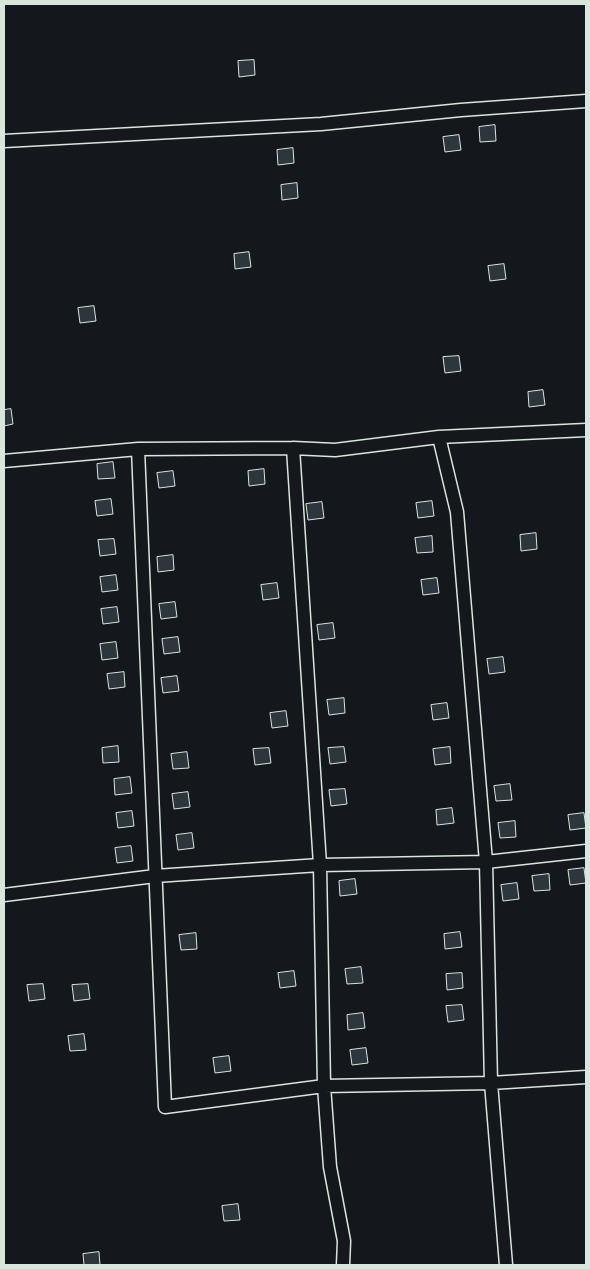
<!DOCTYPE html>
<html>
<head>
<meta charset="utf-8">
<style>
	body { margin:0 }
	#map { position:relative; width:590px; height:1269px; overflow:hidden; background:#14181c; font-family:Overpass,sans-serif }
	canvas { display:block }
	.frame { position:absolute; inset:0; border:5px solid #d8e6dc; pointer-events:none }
</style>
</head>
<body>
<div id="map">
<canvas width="590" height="1269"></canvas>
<div class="frame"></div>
</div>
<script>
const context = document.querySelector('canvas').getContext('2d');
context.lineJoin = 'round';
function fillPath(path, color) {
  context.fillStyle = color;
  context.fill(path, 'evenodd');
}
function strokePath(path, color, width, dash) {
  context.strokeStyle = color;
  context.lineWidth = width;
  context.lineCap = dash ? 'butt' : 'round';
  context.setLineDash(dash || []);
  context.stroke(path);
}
const building = new Path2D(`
	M254,60L255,75L239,77L238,61Z
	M495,125L496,141L480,142L479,127Z
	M459,135L461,150L445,152L443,137Z
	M293,148L294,163L278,165L277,150Z
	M297,183L298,198L282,200L281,185Z
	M249,252L251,267L235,269L234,254Z
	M504,264L506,279L490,281L488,266Z
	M94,306L96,321L80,323L78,308Z
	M459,356L461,371L445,373L443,357Z
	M543,390L545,405L529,407L528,392Z
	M11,409L13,424L4,426V410Z
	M113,462L115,478L98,479L97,464Z
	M264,469L265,484L249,486L248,471Z
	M173,471L175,486L159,488L157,473Z
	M111,499L113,514L97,516L95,501Z
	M432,501L434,516L418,518L416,503Z
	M322,502L324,518L308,520L306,504Z
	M536,533L537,549L521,551L520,535Z
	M432,536L433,552L417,553L415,538Z
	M114,539L116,554L100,556L98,540Z
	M173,555L174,570L158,572L157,557Z
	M116,575L118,590L102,592L100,577Z
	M437,578L439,593L423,595L421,580Z
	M277,583L279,598L263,600L261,585Z
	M175,602L177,617L161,619L159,604Z
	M117,607L119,622L103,624L101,609Z
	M333,623L335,638L319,640L317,625Z
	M178,637L180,652L164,654L162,639Z
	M116,642L118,658L102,660L100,644Z
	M503,657L505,672L489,674L487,659Z
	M124,672L125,687L109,689L107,674Z
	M177,676L179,691L163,693L161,678Z
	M344,698L345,713L329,715L327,700Z
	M447,703L449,718L433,720L431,705Z
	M286,711L288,726L272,728L270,713Z
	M118,746L119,762L103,763L102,748Z
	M344,747L346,762L330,764L328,748Z
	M450,747L451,763L435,765L433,749Z
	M269,748L271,763L255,765L253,749Z
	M187,752L189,768L173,769L171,754Z
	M130,777L132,793L115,795L114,779Z
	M510,784L512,800L496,801L494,786Z
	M345,789L347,804L331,806L329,790Z
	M188,792L190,807L174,809L172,794Z
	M452,808L454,823L437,825L436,810Z
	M132,811L134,826L118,828L116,813Z
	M584,813L586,828L570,830L568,815Z
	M515,821L516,837L500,838L498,823Z
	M192,833L194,848L178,850L176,835Z
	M131,846L133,861L117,863L115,848Z
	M584,868L586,883L570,885L568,870Z
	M549,874L550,890L534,891L532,876Z
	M355,879L357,894L340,896L339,881Z
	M517,883L519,899L503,901L501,885Z
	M460,932L462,947L445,949L444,934Z
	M196,933L197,949L181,950L179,935Z
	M361,967L363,983L347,984L345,969Z
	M294,971L296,986L280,988L278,973Z
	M462,973L463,988L447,990L446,974Z
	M43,984L45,999L29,1001L27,985Z
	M88,984L90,999L74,1001L72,985Z
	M462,1005L464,1020L448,1022L446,1006Z
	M363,1013L365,1028L348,1030L347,1015Z
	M84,1034L86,1050L70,1051L68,1036Z
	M366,1048L368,1063L352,1065L350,1050Z
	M229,1056L231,1071L215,1073L213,1058Z
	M238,1204L240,1220L224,1221L222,1206Z
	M99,1252L100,1265H84L83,1254Z`);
const minor = new Path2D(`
	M4,141L321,124L461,110L586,101
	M439,437L457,512L486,862L491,1083L506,1265
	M293,448L320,865L324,1086L330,1167L344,1241L343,1265
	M138,449L165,1107L324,1086L491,1083L586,1077
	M4,461L138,449L293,448L335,450L439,437L586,430
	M4,895L155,876L320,865L486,862L586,851`);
fillPath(building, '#2c363c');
strokePath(building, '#d8e6dc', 1);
strokePath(minor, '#d8e6dc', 15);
strokePath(minor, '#14181c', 12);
</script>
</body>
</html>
